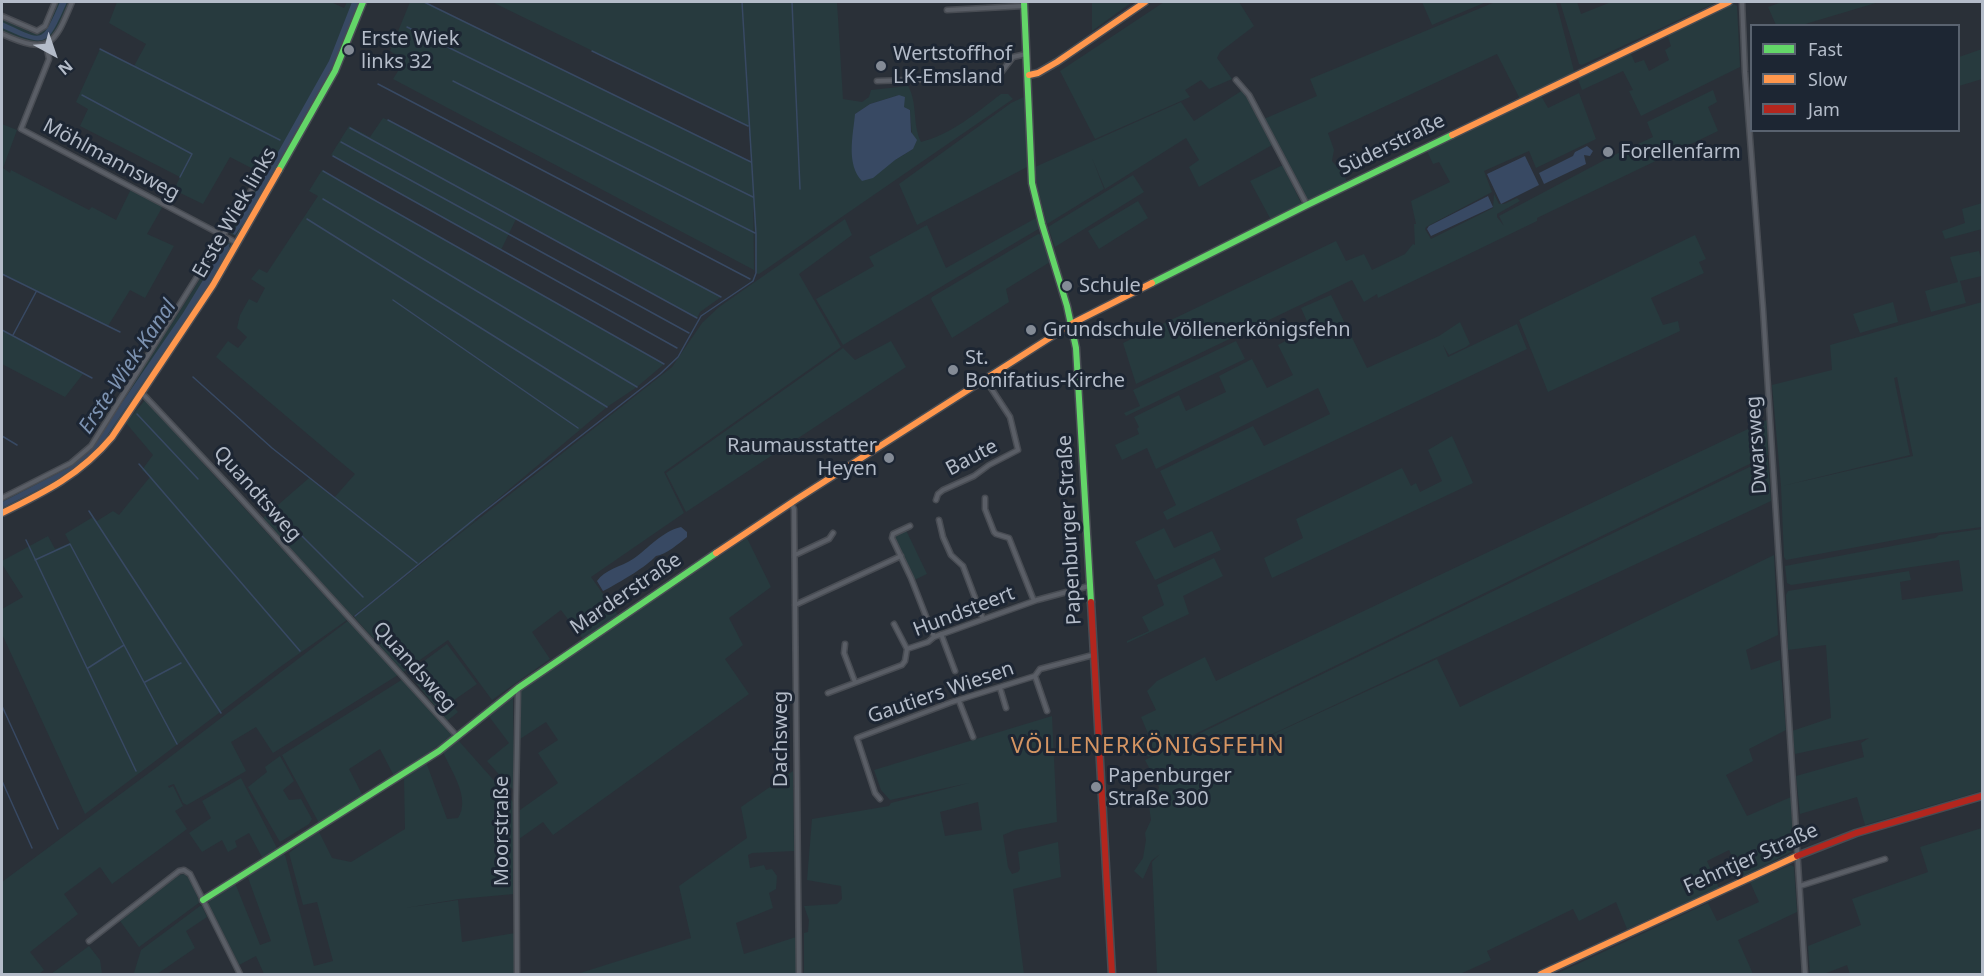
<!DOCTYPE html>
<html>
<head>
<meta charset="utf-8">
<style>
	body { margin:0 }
	#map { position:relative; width:1984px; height:976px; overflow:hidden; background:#2a3038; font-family:"Noto Sans",sans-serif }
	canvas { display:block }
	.frame { position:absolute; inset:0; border:3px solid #b4bcc9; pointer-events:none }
	.legend { position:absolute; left:1750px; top:24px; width:210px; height:108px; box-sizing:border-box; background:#1d2633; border:2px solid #59626f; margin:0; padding:8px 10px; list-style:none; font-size:18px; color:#b4bcc9 }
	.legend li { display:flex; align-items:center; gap:12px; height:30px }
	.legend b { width:30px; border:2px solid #59626f }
	.north { position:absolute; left:24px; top:24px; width:60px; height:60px; -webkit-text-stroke:4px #1d2633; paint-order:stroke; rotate:140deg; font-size:16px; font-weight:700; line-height:24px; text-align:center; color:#b4bcc9 }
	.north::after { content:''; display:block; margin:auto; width:21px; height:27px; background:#b4bcc9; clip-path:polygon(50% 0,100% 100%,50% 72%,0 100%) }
</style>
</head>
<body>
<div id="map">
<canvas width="1984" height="976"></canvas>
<div class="frame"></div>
<ul class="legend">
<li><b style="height:8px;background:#63d668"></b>Fast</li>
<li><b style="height:8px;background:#ff974d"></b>Slow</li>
<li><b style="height:8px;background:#b3261e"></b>Jam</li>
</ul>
<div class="north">N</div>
</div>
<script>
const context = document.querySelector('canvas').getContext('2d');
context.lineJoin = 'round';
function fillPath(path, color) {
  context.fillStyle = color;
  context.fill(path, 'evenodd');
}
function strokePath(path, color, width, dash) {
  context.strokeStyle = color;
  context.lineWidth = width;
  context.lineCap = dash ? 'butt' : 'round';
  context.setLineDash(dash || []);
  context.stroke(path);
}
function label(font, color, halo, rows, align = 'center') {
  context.font = font + ' "Noto Sans",sans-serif';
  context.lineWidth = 6;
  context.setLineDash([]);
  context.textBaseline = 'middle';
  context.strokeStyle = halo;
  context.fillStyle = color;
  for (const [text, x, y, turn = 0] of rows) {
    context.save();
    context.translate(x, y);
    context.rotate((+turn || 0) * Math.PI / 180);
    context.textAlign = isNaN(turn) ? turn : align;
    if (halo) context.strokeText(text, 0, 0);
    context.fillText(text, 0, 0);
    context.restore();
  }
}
const green = new Path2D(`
	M58,2H70C52,44 47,53 2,32V19L32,33L41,32L48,26Z
	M117,2H331L344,8L347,2H361L336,66L237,237L231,234V229L262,176L258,174L259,172L230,157L203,204L174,190L180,177L80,126L88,109L76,102L100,49L134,66L146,44L109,23Z
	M410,2H424L751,162L749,127L492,2H737L742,4V2H837L843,99L862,102L869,97L871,90L908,86C918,103 912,124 921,142C952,134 976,113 1001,94H1008L1013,99L759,274L756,273L753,188L754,270L393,79L405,60L390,51ZM899,95L904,107L910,110L913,149L895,160L855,114L870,104Z
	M1092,2H1132L1092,31Z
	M1164,2H1239L1254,26L1220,52L1217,58L1232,79L1209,89L1201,80L1185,90L1190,97L1095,139L1060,71Z
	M1422,2H1486L1432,25Z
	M1495,2H1556L1574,71L1572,73L1520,99L1497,54L1328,133L1334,150L1332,161L1344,175L1347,182L1310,200L1305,198L1264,119L1317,96L1310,79Z
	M1560,2H1577L1581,14L1611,2H1717L1582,65L1579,64Z
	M1782,2H1879L1802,25H1776L1768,7Z
	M1733,3L1737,6L1740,67L1641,116L1629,91L1633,90L1623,71L1582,90L1577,77L1630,52L1635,63L1644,60L1649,71L1669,60L1665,50L1671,46L1667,34Z
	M1982,49V79L1959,86V57Z
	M1243,90L1272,145L1199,187L1189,167L1199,160L1186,138L1105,189L1092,158L1104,189L1047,224L1037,185L1035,167L1181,102L1194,121Z
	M1713,90L1717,102L1708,107L1718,131L1537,218V221L1378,298L1377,294L1364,302L1352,280L1136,384L1123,343L1336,241L1346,261L1364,254L1372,270L1405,254L1413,244L1415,245L1414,224H1416L1411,201L1450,182L1439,162L1433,164L1427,151L1540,94L1548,108L1579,93L1596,139L1536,168L1529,151L1484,171L1492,192L1426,227L1425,229L1431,239L1493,208L1494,194L1499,204H1504L1517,198L1520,201L1497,214V217L1504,226L1499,216L1614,155L1653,137L1647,122Z
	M1026,96L1027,167L917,225L899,184L1011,103Z
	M383,118L388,120L721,297L700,312L697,318L516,219L501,250L331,155L349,126L370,137Z
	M2,124L17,130L3,168L10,173L11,170L89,210L92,207L116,220L131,189L163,206L147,234L174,246L145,298L130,290L108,326L2,274Z
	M1283,165L1302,205L1271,220L1250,181Z
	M322,170L664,364L637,387L607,407L474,519L475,521L352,617L263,518L309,478L334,498L355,474L216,357L228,341L238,348L247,337L237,328L240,315L249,299L257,303L265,288L251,279L259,269L267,273L318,196L309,191Z
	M1133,175L1144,192L1055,247L1048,227Z
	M1138,201L1148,218L1099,249L1088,231Z
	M1982,203V229L1945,239L1942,231L1965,223L1962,209Z
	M1036,218L1040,228L843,345L816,299L874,266L869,257L927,225L946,268Z
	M845,219L852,235L799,274L841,347L664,472L684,513L591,577L618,615L583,639L561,610L532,632L550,659L492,700L448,640L403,672L354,617L672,367L702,323L719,307Z
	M1038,234L1042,235L1050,262L1006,289L1009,302L952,338L931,299L932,297Z
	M1695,235L1706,259L1699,262L1704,273L1651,298L1663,325L1678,321L1680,331L1548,392L1519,320Z
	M226,241L230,242L232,248L202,299L102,447L83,466L47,488L2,510V500L64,468L98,438L223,243Z
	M1979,251L1982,262V276L1960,281L1966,303L1931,312L1925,291L1958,282L1950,257Z
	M1331,295L1367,368L1439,336L1460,322L1470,344L1466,347L1449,355L1443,345L1448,357L1517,324L1527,349L1167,520L1163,512L1176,505L1160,471L1253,426L1264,446L1330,414L1318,388L1156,469L1147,448L1122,460L1115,445L1139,434L1137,429L1139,427L1134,417L1179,395L1186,411L1226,392L1219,376L1252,359L1267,388L1293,375L1278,345L1310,328L1301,308Z
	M1893,302L1898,322L1860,333L1853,314Z
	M1982,302V527L1928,534L1786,560L1784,557L1781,486L1772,385L1832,370L1830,345ZM1897,377L1913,456L1782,486L1910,455L1894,378Z
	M2,330L83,374L65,397L2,364Z
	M891,341L906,367L686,512L666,473L843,348L855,360Z
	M1236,341L1245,359L1126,416L1124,413L1140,406L1133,390Z
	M145,400L347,620L280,667L85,814L2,634V609L23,597L2,564V561L48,536L55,549L70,543L65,534L93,517L97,521L113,511L119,515L150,477L142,470L153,455L126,423Z
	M1767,420L1768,455L1148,757L1141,741L1149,736L1141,717L1156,710L1147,691L1157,681L1205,657L1216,681Z
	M1452,436L1473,483L1272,578L1264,558L1303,538L1296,519L1402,468L1411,486L1416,483L1420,492L1442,481L1428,450Z
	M1768,458L1771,501L1221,758L1437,659L1460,707L1774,555L1778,635L1746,650L1751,670L1780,660L1786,730L1749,749L1753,761L1726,775L1747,816L1791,797L1793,848L1791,852L1742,877L1729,850L1707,861L1719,888L1627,929L1616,902L1579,921L1573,909L1487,951L1491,960L1460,974H1157L1152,862L1160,854L1151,861L1143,879L1134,871L1143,858L1146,840L1145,833L1151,820L1148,799L1158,792L1159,787L1145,760Z
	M905,528L927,574L912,581L892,538L893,534Z
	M1164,528L1174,548L1212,531L1221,550L1155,580L1135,542Z
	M1982,529V791L1865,825L1857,797L1800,814L1796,776L1864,757L1861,743L1869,738L1795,754L1792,731L1831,718L1826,645L1788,650L1786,595L1788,591L1909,571L1911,580L1900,582L1902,600L1963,591L1959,560L1791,585L1787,583L1785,566L1935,538L1939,535Z
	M747,538L771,587L729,618L743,645L725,659L749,694L553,835L543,822L519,839L520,810L558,783L538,753L558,740L546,722L520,739L521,689Z
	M1214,558L1223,576L1183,596L1189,614L1127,643V641L1149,631L1142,617L1164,605L1157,585Z
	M349,620L398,675L273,753L256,727L231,742L246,771L187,805L183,803L174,784L168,786L169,788L173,786L183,806L175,811L187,829L112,884L100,867L64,894L78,914L30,952L44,970L39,974H2V882L157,767Z
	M447,644L477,684L450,703L458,712L447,721L408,673Z
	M403,679L453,736L394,776L380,749L349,769L363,796L319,823L282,755Z
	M513,697L514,791L487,761L509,743L488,715Z
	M1052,716L1057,822L1015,830L1003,835L1008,867L1012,874L1018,872L1020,869L1018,852L1058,842L1061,877L1013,889L1024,974H804V933L808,932L809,920L804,906L837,904L842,899L841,886L807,880L812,819L889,806L891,803L969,783L890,800L881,790L874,770ZM978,802L982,830L945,836L940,812Z
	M458,740L513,802L514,894L459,899L405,908L458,900L462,942L515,933V974H264L256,956L239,965L208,904L210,899L235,883L260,945L271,941L247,875L282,853L285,855L314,966L333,961L317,902L303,905L289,853L318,830L332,858L351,862L405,829L404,778L426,762L447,819L458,818C471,798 451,771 443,752Z
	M280,756L294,781L283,790L289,800L301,799L312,819L309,824L280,842L248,787L267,772L265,767Z
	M793,771L794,851L752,853L748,855L750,868L764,865L766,870L772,869L777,876L776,889L769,893L773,908L736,923L744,954L796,937V974H577L691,938L679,886L747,838L741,807Z
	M241,778L278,850L263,859L249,833L235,841L237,847L228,852L222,840L202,852L189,833L211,818L202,801Z
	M1982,828V974H1850L1847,965L1824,974H1810L1808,946L1861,925L1852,899L1928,872L1920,847Z
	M1791,865L1794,867L1797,912L1738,940L1753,974H1556L1708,903L1717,921L1759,902L1750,882Z
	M184,874L189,878L200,902L139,947L120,921L179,875Z
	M200,906H202L207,917L186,931L195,948L157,974H135L134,973L141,950Z
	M89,946L100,960L102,974H51Z`);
const water = new Path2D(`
	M60,2H67C47,47 47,48 2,28V22C44,41 41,45 60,2Z
	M352,2H359L333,66L247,218L235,235L233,234L235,229L329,61Z
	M899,95L905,97L904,107L910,110L911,132L917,140L913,149L895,160L873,178L862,181C846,164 853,136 855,114L870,104Z
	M1587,146L1593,151L1590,156L1584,155L1586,164L1544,184L1539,173L1573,156L1575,152Z
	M1525,156L1539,185L1501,204L1487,174Z
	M1488,196L1493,207L1431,236L1427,229L1429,226Z
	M230,243L228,251L206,289L98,449L69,474L2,508V502L68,468L87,454L183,313L222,249Z
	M681,527L687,532V537C678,544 667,554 656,556C646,567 623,580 609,588L603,591L597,581C605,569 621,567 633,559C649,548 661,532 681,527Z`);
const stream = new Path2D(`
	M424,2L751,162
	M792,2L800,189
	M407,27L753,197
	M100,49L280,140
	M592,51L748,126
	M453,81L755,233
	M378,84L750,279
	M82,95L192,154L180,177
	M388,120L721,297
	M350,128L697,318
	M341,142L689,333
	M333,156L677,348
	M323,171L664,364
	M323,199L637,387
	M307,219L607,407
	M2,274L120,332
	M393,300L578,428
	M2,330L92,378
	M13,335L36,292
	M193,377L272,448L417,563
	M137,414L198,479
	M2,436L17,445
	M139,464L300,651
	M89,511L221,713
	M285,519L363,597
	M26,540L136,771
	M35,560L70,544L177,744
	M355,616L477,517L660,374L678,357L701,316L753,281L756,273V234L742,2
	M88,668L124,645
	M145,682L181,663
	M2,706L58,829
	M2,781L32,848`);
const street = new Path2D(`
	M1742,2L1745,72L1763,309L1805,974
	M947,10L1024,6
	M2,16L37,31L45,26L55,2
	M2,34C49,55 54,46 72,2
	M46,44L49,59L21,129L237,243
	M1236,80L1249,95L1307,205
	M877,81L995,77L1000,74L1013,57L1026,54
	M142,393L234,491L457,736
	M2,498L71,463L91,446L262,173
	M985,498V509L994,532L996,534L1009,538L1034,601
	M936,500L938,494L943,490L974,476L989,465L1018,450L1010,417L985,379
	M791,503L794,509L799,974
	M939,520L943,537L951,555L963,566L983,619
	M910,526L893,534L892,538L911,578L934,637
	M795,555L829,539L833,533
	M795,605L901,556
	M894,624L907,649
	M941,634L955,671
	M845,644L844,653L855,682
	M1035,676L1047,711
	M1000,688L1006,708
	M828,693L902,665L905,661L907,649L928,642L934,637L1037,600L1089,586
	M959,701L973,737
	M880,799L875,793L857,738L952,702L1035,676L1040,669L1093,655
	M1800,886L1885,859
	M89,941L179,871L184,870L190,874L240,974
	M517,974L516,800L518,689`);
const fast = new Path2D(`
	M1024,2L1032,183L1042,224L1067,306L1076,348L1091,602
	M279,170L335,71L363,2
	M1152,283L1307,205L1452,135
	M203,900L439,751L518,688L716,553`);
const slow = new Path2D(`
	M1029,75L1038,73L1057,62L1145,2
	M1452,135L1729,2
	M2,513C45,492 80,475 112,437L213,285L279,170
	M716,553L797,499L1073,323L1152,283
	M1541,974L1797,856`);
const jam = new Path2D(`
	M1091,602L1112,974
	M1797,856L1856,833L1982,796`);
const markers = [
	[349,50,6,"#848b96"],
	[881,66,6,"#848b96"],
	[1608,152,6,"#848b96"],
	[1067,286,6,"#848b96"],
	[1031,330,6,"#848b96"],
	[953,370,6,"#848b96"],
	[889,458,6,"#848b96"],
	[1096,787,6,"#848b96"]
];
const poiNames = [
	["Erste Wiek",361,39],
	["links 32",361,62],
	["Wertstoffhof",893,54],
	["LK-Emsland",893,77],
	["Forellenfarm",1620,152],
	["Schule",1079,286],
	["Grundschule Völlenerkönigsfehn",1043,330],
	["St.",965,358],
	["Bonifatius-Kirche",965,381],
	["Raumausstatter",877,446,"right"],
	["Heyen",877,469,"right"],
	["Papenburger",1108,776],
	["Straße 300",1108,799]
];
const streetNames = [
	["Süderstraße",1392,145,-26],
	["Möhlmannsweg",111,160,28],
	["Erste Wiek links",235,213,-60],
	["Dwarsweg",1757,445,-94],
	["Baute",972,458,-28],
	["Quandtsweg",257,494,48],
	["Papenburger Straße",1070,530,-93],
	["Marderstraße",626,594,-34],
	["Hundsteert",964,612,-21],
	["Quandsweg",414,667,48],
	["Gautiers Wiesen",941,693,-19],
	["Dachsweg",781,739,-90],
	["Moorstraße",502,831,-90],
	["Fehntjer Straße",1751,859,-24]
];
const waterNames = [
	["Erste-Wiek-Kanal",128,367,-56]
];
const quarterNames = [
	["VÖLLENERKÖNIGSFEHN",1148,747]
];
fillPath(green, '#273a3e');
fillPath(water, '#384963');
strokePath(stream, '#384963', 1.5);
strokePath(street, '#484c53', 7);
strokePath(fast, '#484c53', 9);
strokePath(slow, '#484c53', 9);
strokePath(jam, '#484c53', 9);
strokePath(street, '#5a5e66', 4);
strokePath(fast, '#63d668', 6);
strokePath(slow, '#ff974d', 6);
strokePath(jam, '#b3261e', 6);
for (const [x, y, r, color] of markers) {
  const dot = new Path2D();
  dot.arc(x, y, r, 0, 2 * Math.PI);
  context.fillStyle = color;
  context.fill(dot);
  strokePath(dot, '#1d2633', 2);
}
label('20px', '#b4bcc9', '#1d2633', poiNames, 'left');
label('20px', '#b4bcc9', '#1d2633', streetNames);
label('italic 21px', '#7c92b1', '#1d2633', waterNames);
context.letterSpacing = '1.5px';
label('22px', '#d59563', '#1d2633', quarterNames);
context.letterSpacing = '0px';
</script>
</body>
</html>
